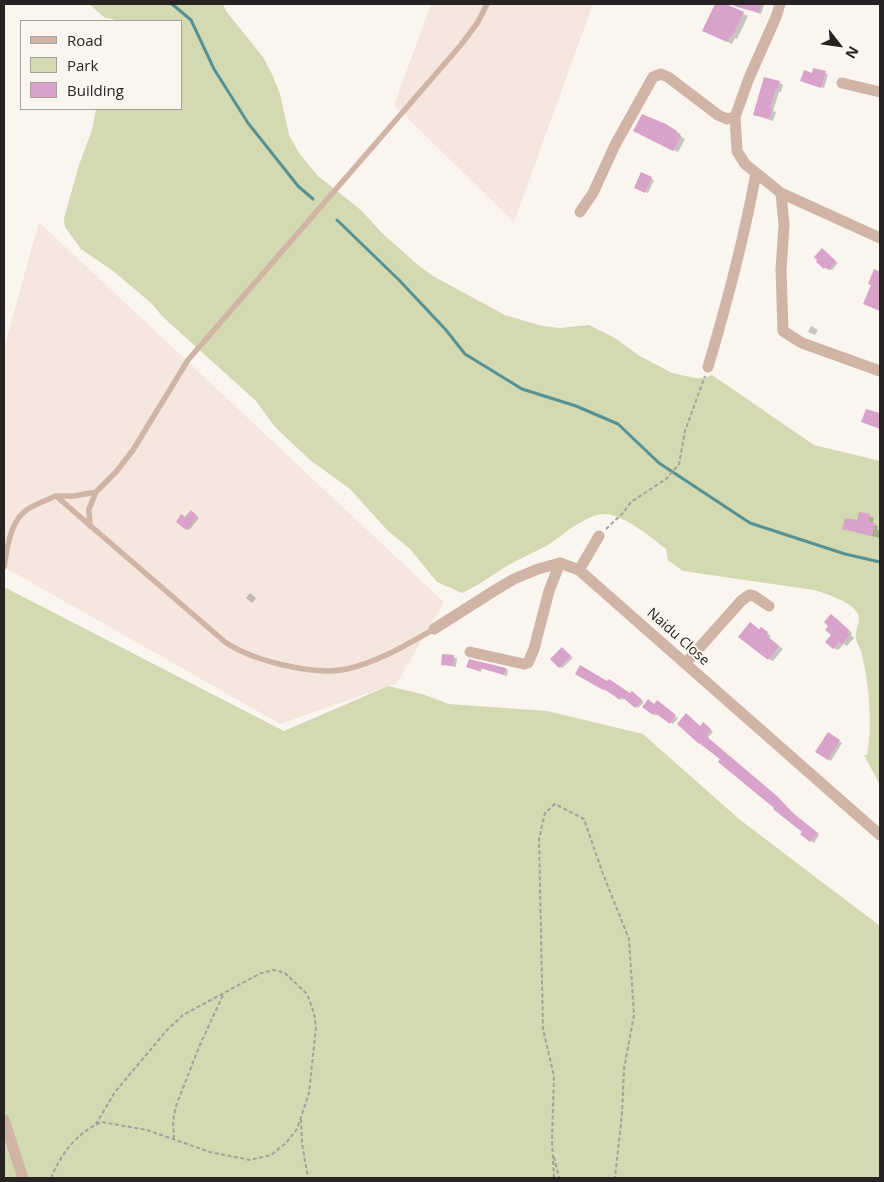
<!DOCTYPE html>
<html>
<head>
<meta charset="utf-8">
<style>
	body { margin:0 }
	#map { position:relative; width:884px; height:1182px; overflow:hidden; background:#fbf5f0; font-family:"Open Sans",sans-serif }
	canvas { display:block }
	.frame { position:absolute; inset:0; border:5px solid #262322; pointer-events:none }
	.legend { position:absolute; left:20px; top:20px; width:162px; height:90px; box-sizing:border-box; background:#fbf5f0; border:1px solid #a6a19e; margin:0; padding:6px 9px; list-style:none; font-size:15px; color:#262322 }
	.legend li { display:flex; align-items:center; gap:10px; height:25px }
	.legend b { width:25px; border:1px solid #a6a19e }
	.north { position:absolute; left:814px; top:20px; width:50px; height:50px; -webkit-text-stroke:4px #fbf5f0; paint-order:stroke; rotate:120deg; font-size:14px; font-weight:700; line-height:20px; text-align:center; color:#262322 }
	.north::after { content:''; display:block; margin:auto; width:18px; height:22px; background:#262322; clip-path:polygon(50% 0,100% 100%,50% 72%,0 100%) }
</style>
</head>
<body>
<div id="map">
<canvas width="884" height="1182"></canvas>
<div class="frame"></div>
<ul class="legend">
<li><b style="height:6px;background:#d0b4a5"></b>Road</li>
<li><b style="height:14px;background:#d3d9b1"></b>Park</li>
<li><b style="height:14px;background:#d9a2cb"></b>Building</li>
</ul>
<div class="north">N</div>
</div>
<script>
const context = document.querySelector('canvas').getContext('2d');
context.lineJoin = 'round';
function fillPath(path, color) {
  context.fillStyle = color;
  context.fill(path, 'evenodd');
}
function strokePath(path, color, width, dash) {
  context.strokeStyle = color;
  context.lineWidth = width;
  context.lineCap = dash ? 'butt' : 'round';
  context.setLineDash(dash || []);
  context.stroke(path);
}
function label(font, color, halo, rows, align = 'center') {
  context.font = font + ' "Open Sans",sans-serif';
  context.lineWidth = 4;
  context.setLineDash([]);
  context.textBaseline = 'middle';
  context.strokeStyle = halo;
  context.fillStyle = color;
  for (const [text, x, y, turn = 0] of rows) {
    context.save();
    context.translate(x, y);
    context.rotate((+turn || 0) * Math.PI / 180);
    context.textAlign = isNaN(turn) ? turn : align;
    if (halo) context.strokeText(text, 0, 0);
    context.fillText(text, 0, 0);
    context.restore();
  }
}
const built = new Path2D(`
	M431,4H593L514,222L394,105Z
	M39,222L444,602L397,683L280,724L4,567V348Z`);
const green = new Path2D(`
	M89,4H223L226,11L263,57L273,76L280,94L289,135L299,153L318,176L361,210L382,233L418,265L433,276L505,315L542,326L560,328L589,325L615,338L638,355L672,373L695,378H704L712,375L814,445L880,461V785L864,755H867C873,725 869,685 862,655C861,649 856,643 856,637C855,627 863,620 856,611C847,600 827,594 814,590L683,571L668,560L666,549C651,537 625,516 606,514C588,512 562,536 546,546C535,552 523,557 512,563C495,573 480,585 462,593L437,582L410,549L388,531L350,489L310,460L275,427L256,401L163,317L151,303L113,271L81,249L65,227L64,218L79,165L92,130L96,109H181V21H113V19L105,18Z
	M4,587L284,731L388,686L422,694L449,704L547,711L643,734L739,819L880,926V1178H4Z`);
const shadow = new Path2D(`
	M716,4H723L748,16L737,39L735,38L732,44L704,30Z
	M745,4H761L764,5L761,14L744,8Z
	M814,69L828,74L824,88L805,82L813,74Z
	M779,82L783,85L781,92H779L773,111L776,112L773,121L754,114Z
	M665,125L681,134L680,136L685,139L678,152L639,133Z
	M642,174L654,180L648,193L636,188Z
	M824,251L838,263L832,270L824,268Z
	M811,326L818,330L815,335L808,332Z
	M194,513L199,518L189,530L177,522Z
	M860,513L874,518L872,524L878,526L877,530H880V538L844,529L858,522Z
	M250,593L256,598L252,603L246,598Z
	M836,618L852,633L851,635L854,638L847,646L844,644L838,650L834,648L833,635Z
	M760,630L765,631L771,636L769,638L783,649L773,661L769,659Z
	M562,648L573,658L562,668L560,667Z
	M443,655L457,658L456,667L442,664Z
	M470,661L506,669L508,670L507,676L482,668L481,672L470,668Z
	M577,674L631,694H635L644,702L638,708L625,698L623,700L607,689L606,691Z
	M660,704L678,718L673,724L658,713L656,716L654,714L655,705Z
	M706,725L713,732L708,738L779,799L796,816L819,835L814,843L802,834L803,832L702,744L701,727Z
	M828,734L842,743L831,761L817,752Z`);
const stream = new Path2D(`
	M172,4L191,20L214,69L248,123L298,186L313,199
	M337,220L399,280L446,330L465,354L522,389L576,406L618,424L659,463L750,523L845,554L880,562`);
const building = new Path2D(`
	M715,4H726L744,12L732,37L730,36L727,42L702,31Z
	M734,4H762L759,13L734,6Z
	M813,68L826,71L821,88L800,81L804,70L812,73Z
	M764,77L780,81L777,90H775L770,108L772,109L769,119L753,115Z
	M642,114L666,124L677,131L676,133L681,136L673,151L633,131Z
	M641,172L652,177L645,193L634,188Z
	M822,248L836,261L829,270L825,267L824,269L816,262L817,260L814,257Z
	M874,269L880,272V311L863,304L871,285L868,284Z
	M866,409L880,413V429L861,422Z
	M191,510L197,516L186,530L176,522L181,514L185,517Z
	M859,512L870,514L869,522L875,523L872,536L842,529L845,518L857,520Z
	M831,614L849,630L847,632L850,635L842,644L839,642L833,649L825,642L831,635L825,630L828,626L824,622Z
	M750,622L759,629L761,627L768,632L766,635L779,646L768,660L738,637Z
	M562,647L571,656L559,668L550,659Z
	M442,654L454,655L453,666L441,665Z
	M469,659L506,668L504,675L480,668L479,671L466,667Z
	M580,665L607,681L609,679L630,693L632,691L642,700L635,708L622,697L620,700L604,689L603,690L575,674Z
	M648,699L654,704L657,700L676,715L670,724L655,713L653,715L642,707Z
	M686,713L700,726L703,722L711,729L706,736L777,796L793,813L818,833L810,842L800,834L802,832L773,809L774,808L718,762L720,759L699,743V744L677,724Z
	M828,732L840,740L828,760L815,752Z`);
const path = new Path2D(`
	M606,529L623,513L631,502L666,479L679,464L685,431L705,376
	M301,1119L302,1143L308,1178
	M174,1139L173,1121L176,1106L199,1047L223,995
	M554,1157L559,1178
	M51,1178C61,1154 77,1132 102,1122L147,1130L210,1152L250,1160L271,1155L286,1143L297,1129L309,1093L316,1027L314,1013L307,994L285,973L274,970L261,973L183,1015L167,1030L115,1092L96,1124
	M554,1178L552,1140L554,1076L543,1029L539,839L545,813L555,804L584,819L603,874L629,939L634,1015L624,1069L622,1114L615,1178`);
const lane = new Path2D(`
	M56,496H74L96,492
	M90,526L89,509L96,492L116,472L133,450L188,360L460,46L478,22L487,4
	M4,567C7,549 10,520 28,509C36,504 47,500 56,496L225,642C253,661 314,676 347,669C378,662 406,645 434,629`);
const street = new Path2D(`
	M780,4L776,17L749,78L735,117L737,151L745,164L781,193L880,238
	M842,83L880,92
	M781,193L784,225L781,270L783,331L802,343L880,371
	M580,212L593,193L615,145L653,77L661,74L668,77L718,115L727,119L735,117
	M708,367C727,303 744,239 756,173
	M579,570L599,536
	M434,629L497,589L514,579L538,569L560,563L579,570L880,835
	M470,652L524,664L528,663L534,649L549,591L560,563
	M685,664L741,601L749,595L754,596L769,606
	M4,1120L23,1178`);
const streetNames = [
	["Naidu Close",678,637,42]
];
fillPath(built, '#f5e7de');
fillPath(green, '#d3d9b1');
fillPath(shadow, '#0003');
strokePath(stream, '#569293', 3);
fillPath(building, '#d9a2cb');
strokePath(path, '#a4a09c', 2, [4, 2.5]);
strokePath(lane, '#d0b4a5', 5.5);
strokePath(street, '#d0b4a5', 11);
label('14px', '#262322', '#fbf5f0', streetNames);
</script>
</body>
</html>
